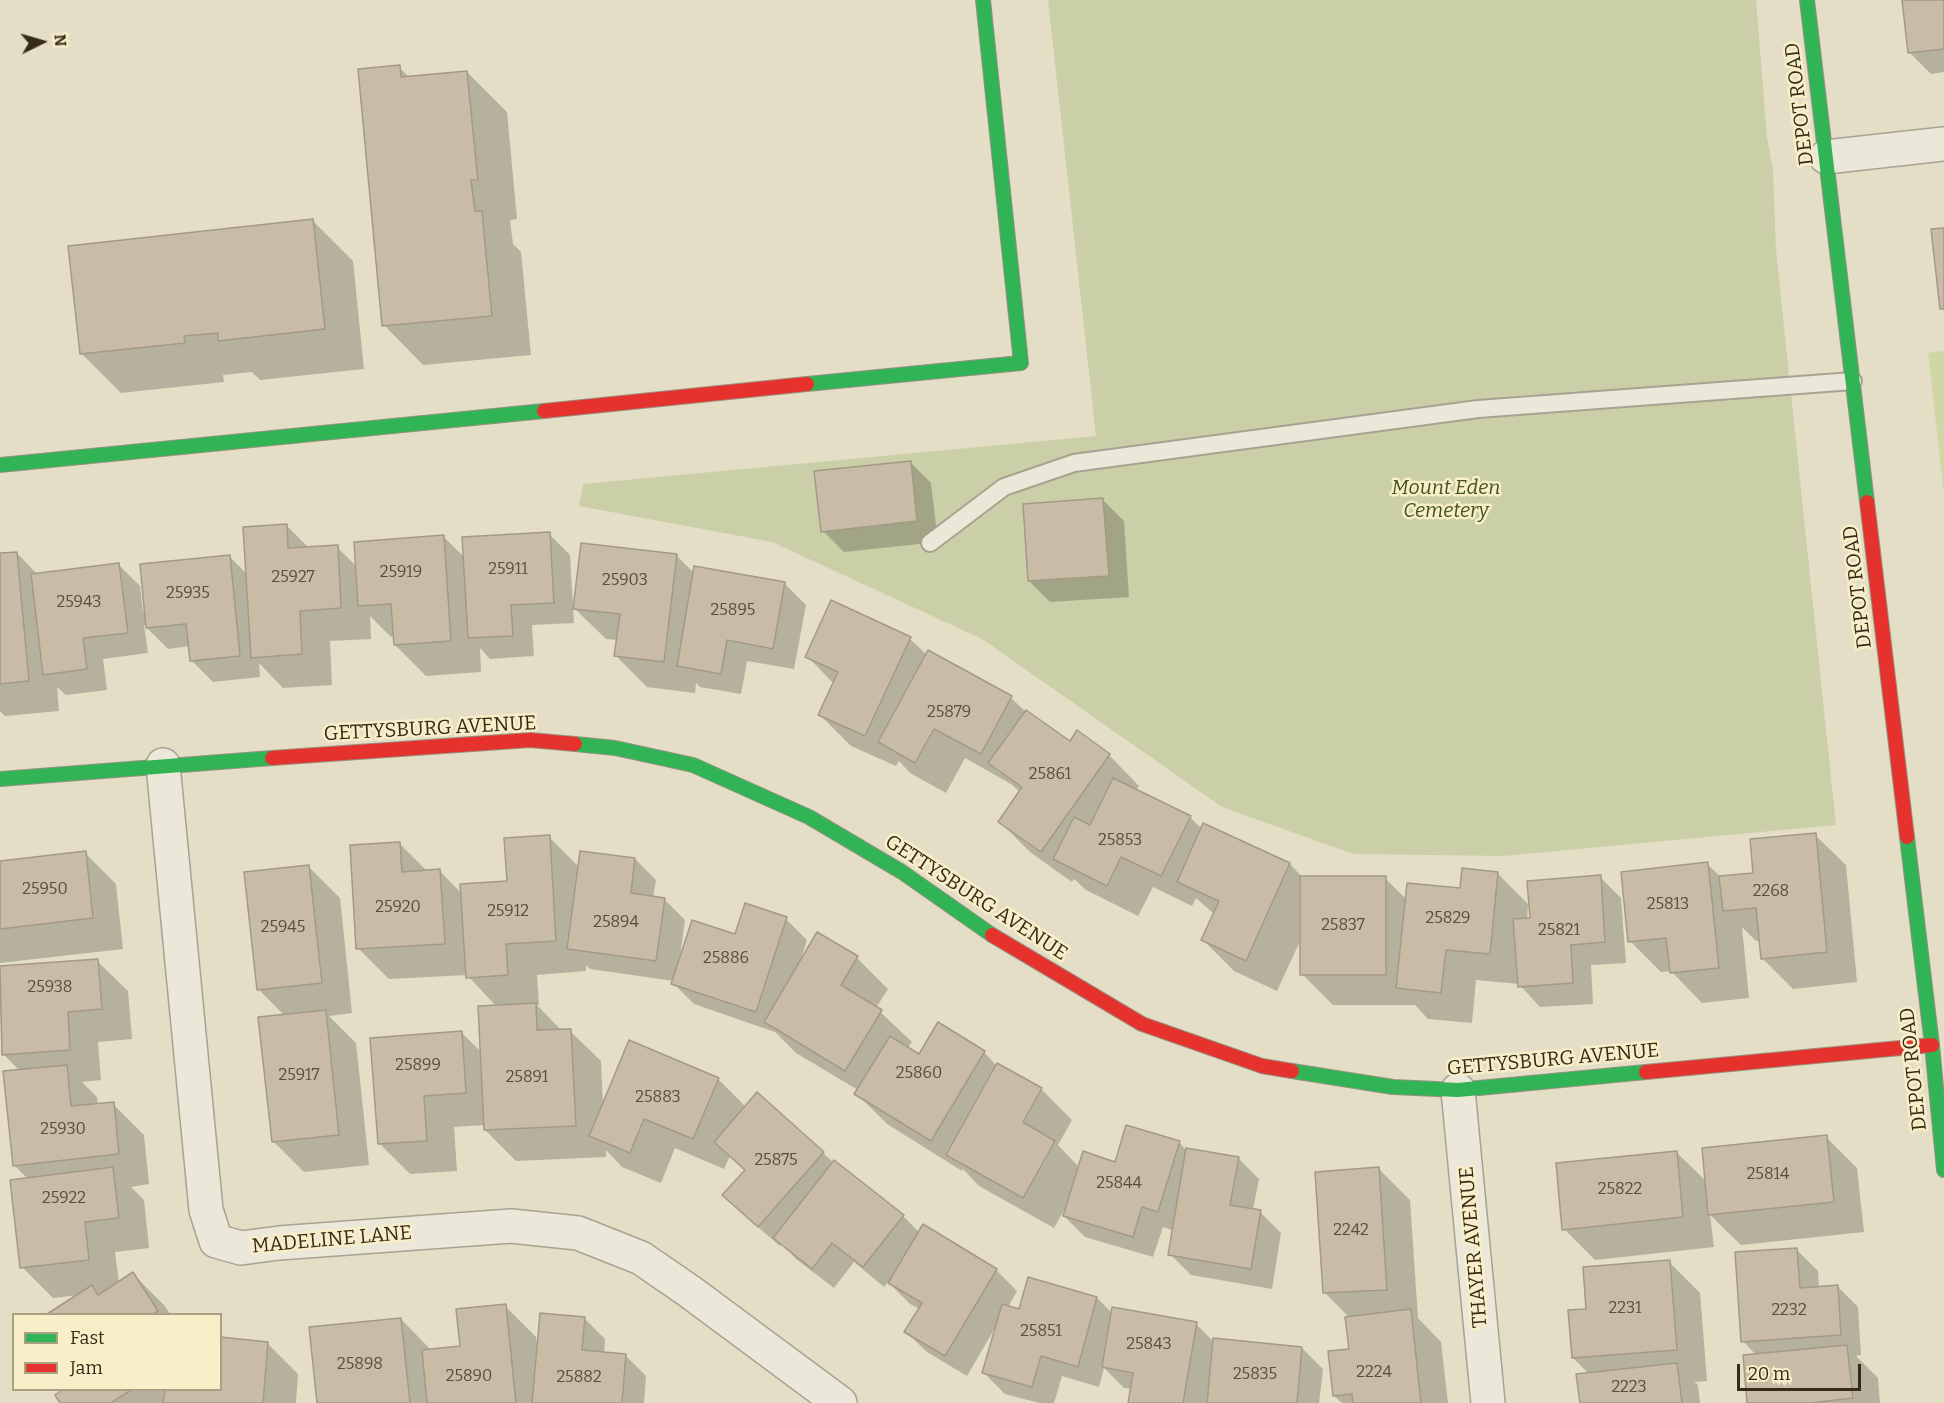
<!DOCTYPE html>
<html>
<head>
<meta charset="utf-8">
<style>
	body { margin:0 }
	#map { position:relative; width:1944px; height:1403px; overflow:hidden; background:#e4dec6; font-family:Bitter,serif }
	canvas { display:block }
	.legend { position:absolute; left:12px; top:1313px; width:210px; height:78px; box-sizing:border-box; background:#f8efc9; border:2px solid #aaa083; margin:0; padding:8px 10px; list-style:none; font-size:18px; color:#362a19 }
	.legend li { display:flex; align-items:center; gap:12px; height:30px }
	.legend b { width:30px; border:2px solid #aaa083 }
	.north { position:absolute; left:12px; top:12px; width:60px; height:60px; -webkit-text-stroke:4px #f8efc9; paint-order:stroke; rotate:85deg; font-size:16px; font-weight:700; line-height:24px; text-align:center; color:#362a19 }
	.north::after { content:''; display:block; margin:auto; width:21px; height:27px; background:#362a19; clip-path:polygon(50% 0,100% 100%,50% 72%,0 100%) }
	.scale { position:absolute; left:1737px; top:1364px; width:124px; height:27px; box-sizing:border-box; border:3px solid #362a19; border-top:0; padding-left:8px; font-size:18px; line-height:21px; white-space:nowrap; color:#362a19; -webkit-text-stroke:4px #f8efc9; paint-order:stroke }
</style>
</head>
<body>
<div id="map">
<canvas width="1944" height="1403"></canvas>
<ul class="legend">
<li><b style="height:8px;background:#30b455"></b>Fast</li>
<li><b style="height:8px;background:#e5322d"></b>Jam</li>
</ul>
<div class="north">N</div>
<div class="scale">20 m</div>
</div>
<script>
const context = document.querySelector('canvas').getContext('2d');
context.lineJoin = 'round';
function fillPath(path, color) {
  context.fillStyle = color;
  context.fill(path, 'evenodd');
}
function strokePath(path, color, width, dash) {
  context.strokeStyle = color;
  context.lineWidth = width;
  context.lineCap = dash ? 'butt' : 'round';
  context.setLineDash(dash || []);
  context.stroke(path);
}
function label(font, color, halo, rows, align = 'center') {
  context.font = font + ' Bitter,serif';
  context.lineWidth = 5;
  context.setLineDash([]);
  context.textBaseline = 'middle';
  context.strokeStyle = halo;
  context.fillStyle = color;
  for (const [text, x, y, turn = 0] of rows) {
    context.save();
    context.translate(x, y);
    context.rotate((+turn || 0) * Math.PI / 180);
    context.textAlign = isNaN(turn) ? turn : align;
    if (halo) context.strokeText(text, 0, 0);
    context.fillText(text, 0, 0);
    context.restore();
  }
}
const green = new Path2D(`
	M1944,351V494L1928,353Z`);
const cemetery = new Path2D(`
	M1048,0H1756L1767,137L1773,170L1776,250L1836,825L1503,856L1353,854L1222,807L982,639L772,542L579,506L583,484L1096,436Z`);
const shadow = new Path2D(`
	M1904,0H1944V72L1931,74L1910,53Z
	M399,67L410,78L467,72L507,112L517,219L510,220L513,244L521,252L531,355L423,365L384,325Z
	M313,221L353,261L364,369L260,380L252,372L223,375L224,382L121,393L81,353Z
	M910,462L931,483L938,542L844,552L823,531Z
	M1103,500L1124,521L1129,597L1050,602L1029,581Z
	M286,525L309,548L337,547L357,567L444,537L465,558L549,534L570,555L573,606L676,555L695,574L785,584L806,605L794,669L747,661L741,694L700,687L696,683L695,693L647,687L616,656L618,640L606,639L573,607L574,623L532,625L534,656L490,659L480,648L481,672L426,676L395,645L394,636L391,637L370,616L371,639L330,641L332,685L283,688L259,663L260,677L213,682L192,661L190,646L168,649L144,625L148,653L103,659L107,690L66,695L57,687L59,711L5,716L0,711V555L17,553L38,575L119,565L140,586L143,611L230,557L248,575Z
	M910,639L927,655L928,652L1011,698L1026,712L1070,743L1109,755L1139,786L1136,791L1190,817L1202,829L1204,825L1290,864L1303,878H1385L1406,899L1461,889L1497,873L1528,904L1527,920H1531L1600,877L1621,898L1626,963L1591,965L1593,1004L1540,1007L1519,984L1476,980L1472,1023L1428,1019L1415,1005H1333L1302,974V937L1277,991L1234,971L1203,940L1214,914L1196,898L1192,906L1153,887L1138,916L1086,890L1074,879L1072,882L1030,852L1000,822L1020,792L1011,784L965,758L946,793L910,773L899,761L896,766L851,746L820,715L834,684L807,656Z
	M1815,835L1846,865L1857,982L1793,989L1762,958L1760,941H1756L1742,927L1749,998L1702,1003L1671,971L1661,972L1630,941L1707,864L1721,877L1755,874Z
	M549,837L579,867L635,859L656,880L653,898L664,899L685,920L680,956L786,919L807,940L801,959L857,958L888,989L876,1008L912,1042L907,1049L919,1056L939,1024L984,1052L996,1065L1041,1089L1072,1120L1058,1145L1079,1167L1117,1164L1179,1142L1186,1150L1238,1158L1259,1179L1253,1210L1260,1212L1281,1233L1272,1289L1191,1275L1170,1254L1174,1231L1163,1227L1153,1257L1085,1237L1064,1216L1066,1207L1054,1228L979,1186L963,1169L962,1171L887,1124L856,1093L858,1090L796,1053L775,1032L694,1004L673,983L674,981L590,969L586,965V971L537,975L539,1005H537L562,1031H570L601,1061L603,1106L718,1079L746,1107L823,1153L834,1163L903,1216L919,1232L923,1226L996,1270L1017,1291L1008,1307L1020,1310L1097,1298L1112,1313L1196,1324L1212,1340L1302,1348L1323,1369L1319,1403H1130L1132,1389L1124,1388L1104,1368L1099,1387L1062,1376L1054,1403H1039L1005,1394L984,1373L995,1328L967,1376L927,1352L906,1332L920,1309L910,1304L888,1282L884,1287L854,1262L834,1288L796,1259L782,1244L780,1246L745,1216L746,1171L730,1156L724,1169L675,1148L661,1183L622,1167L606,1150V1157L516,1161L485,1130V1125L454,1127L457,1171L410,1174L379,1143L461,1032L482,1053L497,1007L467,975L389,979L358,948L399,843L428,872L440,871L462,894L509,882Z
	M85,853L116,884L123,949L0,963V863Z
	M309,867L340,898L352,1013L329,1016L356,1043L369,1165L304,1172L273,1141L285,1016L258,989Z
	M97,961L128,991L132,1039L98,1042L101,1080L82,1082L97,1097L98,1105L113,1104L144,1135L149,1184L131,1187L144,1200L149,1248L115,1252L119,1283L133,1274L164,1305L170,1314H49L79,1295L53,1298L22,1267L28,1179L14,1165L20,1071L3,1054L0,1013V968Z
	M1826,1137L1857,1168L1864,1232L1741,1245L1710,1215L1714,1247L1595,1260L1564,1229L1676,1152L1707,1182Z
	M1379,1169L1410,1200L1418,1318L1441,1342L1448,1403H1342L1334,1396L1351,1350L1350,1318L1325,1293Z
	M1797,1250L1818,1271L1819,1288L1837,1286L1858,1307L1861,1355L1856,1356L1878,1378L1880,1403H1749L1757,1356L1743,1341Z
	M1669,1262L1700,1293L1707,1381L1694,1382L1698,1385L1700,1403H1581L1589,1374L1573,1358L1588,1310Z
	M505,1306L536,1337L537,1344L584,1318L605,1339L604,1353L625,1355L646,1376L644,1403H319L401,1319L432,1351L462,1348Z
	M267,1343L298,1374L296,1403H62L57,1395L65,1390H220Z`);
const building = new Path2D(`
	M1902,0H1944V49L1908,53Z
	M400,65L401,77L467,71L478,180H471L475,211H482L492,316L382,326L358,69Z
	M313,219L325,329L218,341V333L184,336L185,343L80,354L68,246Z
	M1944,228V309H1940L1931,229Z
	M911,461L917,521L821,532L814,471Z
	M1103,498L1109,576L1028,581L1023,504Z
	M287,524L288,548L338,545L341,608L300,611L302,654L251,658L243,527Z
	M550,532L554,603L511,605L513,636L468,638L462,537Z
	M444,535L451,641L394,645L391,604L358,606L354,542Z
	M581,543L677,554L664,662L614,656L620,614L573,609Z
	M17,552L29,681L0,684V553Z
	M230,555L240,656L190,661L186,624L146,628L140,564Z
	M119,563L128,633L83,638L87,669L43,675L31,574Z
	M694,566L785,582L773,649L727,640L721,674L677,666Z
	M831,600L911,637L865,736L818,715L838,672L805,657Z
	M928,650L1012,696L981,754L934,729L915,763L878,742Z
	M1026,710L1070,741L1077,730L1110,754L1041,852L998,822L1022,787L988,763Z
	M1113,778L1191,816L1161,876L1121,857L1107,886L1053,859L1074,817L1090,825Z
	M1203,823L1290,863L1246,961L1201,940L1219,901L1177,882Z
	M1816,833L1827,952L1761,959L1756,908L1723,911L1719,876L1753,873L1750,839Z
	M550,835L556,941L506,944L508,975L466,978L460,884L507,881L504,838Z
	M400,842L402,872L440,869L445,944L356,949L350,845Z
	M86,851L93,918L0,929V861Z
	M580,851L635,858L631,893L665,898L656,961L567,949Z
	M1708,862L1719,968L1670,973L1666,938L1628,942L1621,872Z
	M309,865L322,983L257,990L244,872Z
	M1462,868L1498,872L1490,954L1446,950L1441,993L1396,988L1407,883L1460,888Z
	M1601,875L1605,942L1571,945L1573,983L1518,987L1513,919L1530,918L1527,881Z
	M1300,876H1386V975H1300Z
	M745,903L787,917L756,1012L671,984L692,920L735,934Z
	M817,932L858,956L841,985L882,1010L845,1071L764,1022Z
	M98,959L102,1009L68,1012L70,1050L2,1055L0,966Z
	M536,1003L537,1030L571,1029L576,1126L484,1130L478,1006Z
	M326,1010L339,1135L272,1142L258,1017Z
	M938,1022L985,1051L931,1141L854,1094L890,1036L919,1054Z
	M462,1031L466,1093L424,1096L427,1141L378,1144L370,1038Z
	M629,1040L719,1078L693,1139L644,1119L630,1153L589,1136Z
	M997,1063L1042,1088L1023,1122L1055,1141L1023,1198L946,1155Z
	M67,1065L71,1106L114,1102L119,1154L13,1166L3,1071Z
	M757,1092L824,1152L758,1227L722,1195L745,1170L714,1142Z
	M1126,1125L1180,1141L1158,1212L1142,1207L1133,1237L1063,1216L1083,1151L1115,1162Z
	M1827,1135L1834,1202L1708,1215L1702,1148Z
	M1186,1148L1239,1157L1230,1205L1261,1210L1251,1269L1168,1255Z
	M1677,1151L1683,1217L1562,1230L1556,1163Z
	M834,1160L904,1215L863,1267L832,1243L812,1269L773,1238Z
	M113,1167L119,1218L85,1222L89,1260L20,1268L10,1180Z
	M1379,1167L1387,1290L1323,1293L1315,1172Z
	M923,1224L997,1269L945,1356L904,1332L922,1303L888,1283Z
	M1797,1248L1800,1288L1838,1285L1841,1335L1741,1342L1735,1252Z
	M1670,1260L1677,1350L1572,1358L1568,1310L1586,1309L1583,1267Z
	M133,1272L158,1311L153,1314H47L92,1285L98,1295Z
	M1028,1277L1097,1297L1078,1367L1041,1356L1032,1387L982,1373L1002,1304L1019,1309Z
	M506,1304L516,1403H427L422,1350L460,1346L456,1309Z
	M1112,1307L1197,1322L1183,1403H1128L1133,1373L1102,1367Z
	M1411,1309L1421,1403H1353L1352,1394L1333,1396L1328,1351L1349,1349L1345,1317Z
	M540,1313L585,1317L582,1350L626,1354L622,1403H532Z
	M401,1318L410,1403H317L309,1327Z
	M220,1337L268,1342L263,1403H163L165,1390H220Z
	M1213,1338L1302,1347L1297,1403H1207Z
	M1847,1345L1853,1398L1811,1403H1747L1743,1355Z
	M1677,1363L1682,1403H1580L1576,1374Z
	M62,1390H131L111,1403H60L55,1395Z`);
const lane = new Path2D(`
	M930,543L1004,487L1074,463L1478,409L1853,381`);
const street = new Path2D(`
	M1826,157L1944,144
	M163,765L206,1210L216,1241L241,1248L279,1243L511,1226L578,1233L641,1258L689,1291L840,1403
	M1458,1090L1488,1403`);
const fast = new Path2D(`
	M1807,0L1867,502
	M807,384L1021,363L983,0
	M0,465L544,411
	M575,744L615,748L693,765L809,817L902,872L992,935
	M0,779L272,758
	M1907,837L1932,1045L1944,1170
	M1292,1071L1393,1087L1458,1090L1646,1072`);
const jam = new Path2D(`
	M544,411L807,384
	M1867,502L1907,837
	M272,758L530,740L575,744
	M992,935L1142,1024L1262,1066L1292,1071
	M1646,1072L1932,1045`);
const numberNames = [
	["25911",508,570],
	["25919",401,573],
	["25927",293,578],
	["25903",625,581],
	["25935",188,594],
	["25943",79,603],
	["25895",733,611],
	["25879",949,713],
	["25861",1050,775],
	["25853",1120,841],
	["25950",45,890],
	["2268",1771,892],
	["25813",1668,905],
	["25920",398,908],
	["25912",508,912],
	["25829",1448,919],
	["25894",616,923],
	["25837",1343,926],
	["25945",283,928],
	["25821",1559,931],
	["25886",726,959],
	["25938",50,988],
	["25899",418,1066],
	["25860",919,1074],
	["25917",299,1076],
	["25891",527,1078],
	["25883",658,1098],
	["25930",63,1130],
	["25875",776,1161],
	["25814",1768,1175],
	["25844",1119,1184],
	["25822",1620,1190],
	["25922",64,1199],
	["2242",1351,1231],
	["2231",1625,1309],
	["2232",1789,1311],
	["25851",1041,1332],
	["25843",1149,1345],
	["25898",360,1365],
	["2224",1374,1373],
	["25835",1255,1375],
	["25890",469,1377],
	["25882",579,1378],
	["2223",1629,1388]
];
const streetNames = [
	["DEPOT ROAD",1800,104,-97],
	["DEPOT ROAD",1858,587,-97],
	["GETTYSBURG AVENUE",430,729,-3],
	["GETTYSBURG AVENUE",976,898,33],
	["GETTYSBURG AVENUE",1553,1060,-5],
	["DEPOT ROAD",1914,1069,-96],
	["MADELINE LANE",332,1240,-5],
	["THAYER AVENUE",1474,1247,-95]
];
const parkNames = [
	["Mount Eden",1446,488],
	["Cemetery",1446,511]
];
fillPath(green, '#d1d6a7');
fillPath(cemetery, '#cbcfa7');
fillPath(shadow, '#0003');
fillPath(building, '#c8bca7');
strokePath(building, '#a49986', 1.5);
strokePath(lane, '#a8a291', 20);
strokePath(street, '#a8a291', 36);
strokePath(fast, '#989180', 16);
strokePath(jam, '#989180', 16);
strokePath(lane, '#ebe7d9', 16);
strokePath(street, '#ebe7d9', 33);
strokePath(fast, '#30b455', 14);
strokePath(jam, '#e5322d', 14);
label('16px', '#5a4e3c', null, numberNames);
label('20px', '#362a19', '#f8efc9', streetNames);
label('italic 20px', '#41541e', '#f8efc9', parkNames);
</script>
</body>
</html>
